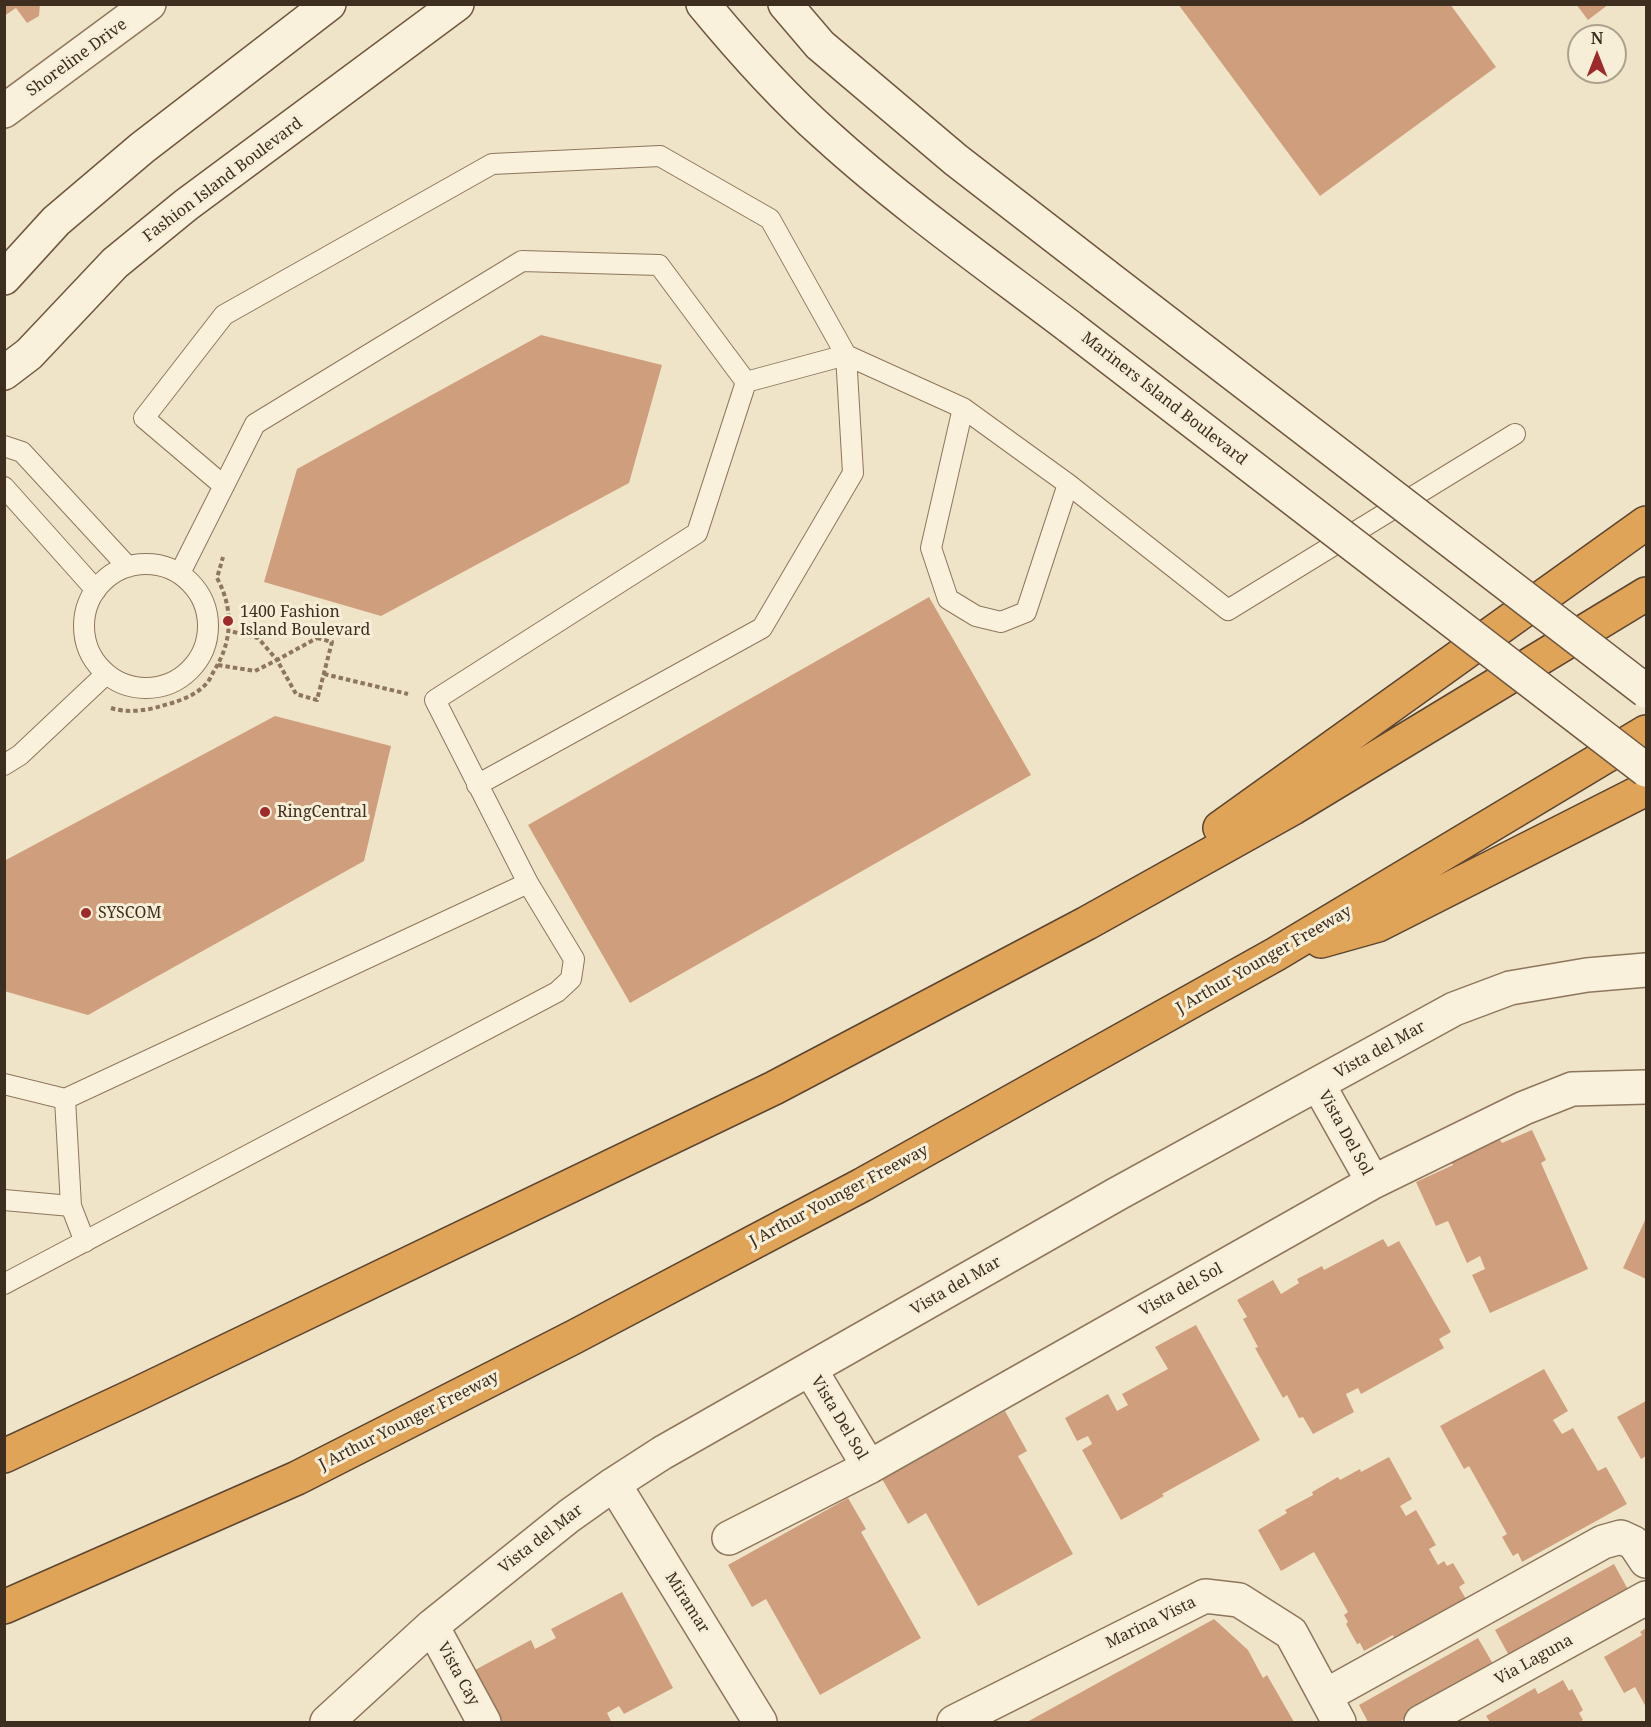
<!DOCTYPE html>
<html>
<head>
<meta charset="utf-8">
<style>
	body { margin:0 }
	#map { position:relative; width:1651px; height:1727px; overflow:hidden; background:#f0e4c8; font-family:"Noto Serif",serif }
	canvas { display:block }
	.frame { position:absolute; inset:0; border:6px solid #3d2e20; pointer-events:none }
	.north { position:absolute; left:1567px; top:24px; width:60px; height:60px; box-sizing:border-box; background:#f7eed8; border:2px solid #ada18e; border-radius:50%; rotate:0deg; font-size:16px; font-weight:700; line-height:24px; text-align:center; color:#3d2e20 }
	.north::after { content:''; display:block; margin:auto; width:21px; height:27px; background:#9e2a2b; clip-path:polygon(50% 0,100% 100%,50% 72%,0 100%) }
</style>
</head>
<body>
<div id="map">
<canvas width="1651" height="1727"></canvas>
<div class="frame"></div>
<div class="north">N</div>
</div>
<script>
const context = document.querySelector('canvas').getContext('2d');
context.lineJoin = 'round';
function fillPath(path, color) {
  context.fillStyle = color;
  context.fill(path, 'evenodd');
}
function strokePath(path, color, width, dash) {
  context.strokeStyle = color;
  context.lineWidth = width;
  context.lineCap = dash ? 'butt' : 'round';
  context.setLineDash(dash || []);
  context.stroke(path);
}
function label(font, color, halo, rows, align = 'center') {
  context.font = font + ' "Noto Serif",serif';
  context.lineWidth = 6;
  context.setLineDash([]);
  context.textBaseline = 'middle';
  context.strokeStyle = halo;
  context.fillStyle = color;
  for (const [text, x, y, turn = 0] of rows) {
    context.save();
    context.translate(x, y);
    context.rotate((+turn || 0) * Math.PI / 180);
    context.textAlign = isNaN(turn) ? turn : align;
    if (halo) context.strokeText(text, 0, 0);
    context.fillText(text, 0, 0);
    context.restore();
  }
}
const building = new Path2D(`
	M4,4H40L39,16L27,23L16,8L4,16Z
	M1178,4H1450L1496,67L1320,196Z
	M1576,4H1609L1588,20Z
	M541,335L662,365L629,483L381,616L264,582L297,469Z
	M929,597L1031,775L630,1003L528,825Z
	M275,716L391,746L364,861L88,1015L4,991V861Z
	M1532,1130L1546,1160L1541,1163L1588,1269L1490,1313L1472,1275L1485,1269L1480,1256L1467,1263L1448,1221L1436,1226L1416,1182L1453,1165L1449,1158L1498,1136L1502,1143Z
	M1646,1218V1279L1623,1268Z
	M1383,1239L1388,1247L1399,1241L1451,1332L1439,1339L1444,1348L1361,1394L1358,1388L1346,1394L1354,1412L1313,1434L1303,1417L1299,1418L1287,1395L1283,1398L1255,1348L1258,1347L1243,1319L1247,1317L1237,1300L1273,1280L1281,1294L1299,1283L1297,1279L1322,1266L1324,1270Z
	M1196,1325L1260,1440L1162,1494L1164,1496L1121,1520L1082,1450L1092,1444L1088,1436L1077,1441L1065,1418L1108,1394L1117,1411L1128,1405L1122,1394L1168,1369L1155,1347Z
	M1544,1369L1568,1411L1553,1420L1562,1434L1573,1428L1598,1471L1606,1467L1627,1504L1522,1562L1518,1553L1513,1556L1502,1537L1507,1534L1469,1466L1464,1469L1440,1426Z
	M1646,1401V1456L1641,1459L1617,1417Z
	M1005,1411L1027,1451L1018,1456L1073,1554L978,1606L926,1513L908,1524L882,1479Z
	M1389,1457L1412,1499L1400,1506L1406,1516L1416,1510L1436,1545L1429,1549L1438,1565L1444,1561L1447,1566L1453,1563L1465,1583L1459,1587L1466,1599L1394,1639L1393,1635L1364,1651L1360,1643L1357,1644L1346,1624L1348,1622L1344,1615L1348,1612L1314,1552L1281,1571L1258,1530L1287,1513L1285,1510L1313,1495L1312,1492L1338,1477L1340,1480L1360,1469L1361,1472Z
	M848,1498L866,1529L861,1532L921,1638L820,1695L766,1599L752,1607L728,1565Z
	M1614,1564L1631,1595L1512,1661L1495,1630Z
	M622,1592L673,1688L624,1714L619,1706L607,1713L611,1721L608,1722H501L473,1671L531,1640L535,1649L556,1638L551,1629Z
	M1214,1619L1248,1650L1263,1678L1267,1675L1294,1722H1027Z
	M1646,1628V1707L1635,1687L1624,1693L1604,1657L1642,1635L1640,1632Z
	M1478,1638L1496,1669L1399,1722H1368L1359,1705Z
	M1563,1680L1569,1691L1572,1689L1583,1710L1579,1713L1583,1720L1580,1722H1490L1486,1716L1535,1688L1538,1694Z`);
const path = new Path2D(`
	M317,638L332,642L317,700L296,694L277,660Z
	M218,665L255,671L277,660L258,638L230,631
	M324,674L408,694
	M111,708C126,713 146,711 161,706C176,702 194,697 206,684C210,680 212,674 215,669C233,640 233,607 217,578L223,557`);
const service = new Path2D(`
	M746,382L846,355L963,408L1068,484L1228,610L1515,434
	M963,408L931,548L948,599L976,616L1001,622L1026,612L1068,484
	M4,446L22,452L128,567
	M224,486L144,418L224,315L492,164L660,156L770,219L846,355L853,473L762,628L477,785
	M4,487L96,590
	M84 626a62 62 0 1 1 124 0a62 62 0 1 1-124 0Z
	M4,765L20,755L106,674
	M4,1084L65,1099L528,883
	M65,1099L71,1206L85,1242
	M4,1200L71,1206
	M4,1284L557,992L571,979L574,959L528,883L435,700L697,533L746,382L659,265L522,261L255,424L180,573`);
const minor = new Path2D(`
	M4,111L149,4
	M1318,1084L1373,1182
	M810,1369L869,1467
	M614,1484L760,1722
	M729,1538L869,1467L1373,1182L1524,1108L1572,1089L1646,1087
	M432,1626L484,1722
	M1325,1696L1603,1542L1621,1537L1634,1543L1646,1561
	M327,1722L432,1626L569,1516L614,1484L662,1453L1117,1194L1454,1009L1510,988L1587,975L1646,970
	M954,1722L1205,1596L1239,1600L1291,1633L1339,1722
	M1421,1722L1646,1598`);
const secondary = new Path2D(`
	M703,4C741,50 781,95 825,134C902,204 987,264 1070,327
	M785,4L820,45L956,160L1106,276
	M4,278L56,221L142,148L329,4
	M4,373L29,354L115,263L186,205L457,4`);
const motorway = new Path2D(`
	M1220,828L1646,523
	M1321,941L1378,925L1646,789
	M4,1456L135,1395L774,1088L1087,923L1293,808L1646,594
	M4,1607L297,1478L574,1337L862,1185L1276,954L1646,732`);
const secondaryBridge = new Path2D(`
	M1106,276L1646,691
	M1070,327L1646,770`);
const markers = [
	[228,621,6,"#9e2a2b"],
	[265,812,6,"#9e2a2b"],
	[86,913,6,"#9e2a2b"]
];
const streetNames = [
	["Shoreline Drive",77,58,-36],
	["Fashion Island Boulevard",223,180,-37],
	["Mariners Island Boulevard",1164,399,38],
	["J Arthur Younger Freeway",1264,960,-30],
	["Vista del Mar",1380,1050,-29],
	["Vista Del Sol",1345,1133,61],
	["J Arthur Younger Freeway",839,1196,-28],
	["Vista del Mar",956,1286,-30],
	["Vista del Sol",1181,1290,-29],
	["Vista Del Sol",839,1418,59],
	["J Arthur Younger Freeway",409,1421,-27],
	["Vista del Mar",541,1539,-38],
	["Miramar",687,1603,58],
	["Marina Vista",1151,1623,-26],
	["Via Laguna",1534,1660,-29],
	["Vista Cay",458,1674,61]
];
const poiNames = [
	["1400 Fashion",240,612],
	["Island Boulevard",240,630],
	["RingCentral",277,812],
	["SYSCOM",98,913]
];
fillPath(building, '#cf9f7d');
strokePath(service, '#8d765c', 22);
strokePath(minor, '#8d765c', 36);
strokePath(secondary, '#6f573f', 36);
strokePath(motorway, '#5b4430', 36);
strokePath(path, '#8d765c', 4, [4.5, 3]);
strokePath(service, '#faf1dc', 20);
strokePath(minor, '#faf1dc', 33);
strokePath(secondary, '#faf1dc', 33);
strokePath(motorway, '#e0a458', 33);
strokePath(secondaryBridge, '#6f573f', 36, []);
strokePath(secondaryBridge, '#faf1dc', 33);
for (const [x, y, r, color] of markers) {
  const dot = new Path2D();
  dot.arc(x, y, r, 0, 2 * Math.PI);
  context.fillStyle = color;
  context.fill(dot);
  strokePath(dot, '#f7eed8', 2);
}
label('16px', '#3d2e20', '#f7eed8', streetNames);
label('16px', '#3d2e20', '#f7eed8', poiNames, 'left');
</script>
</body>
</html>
